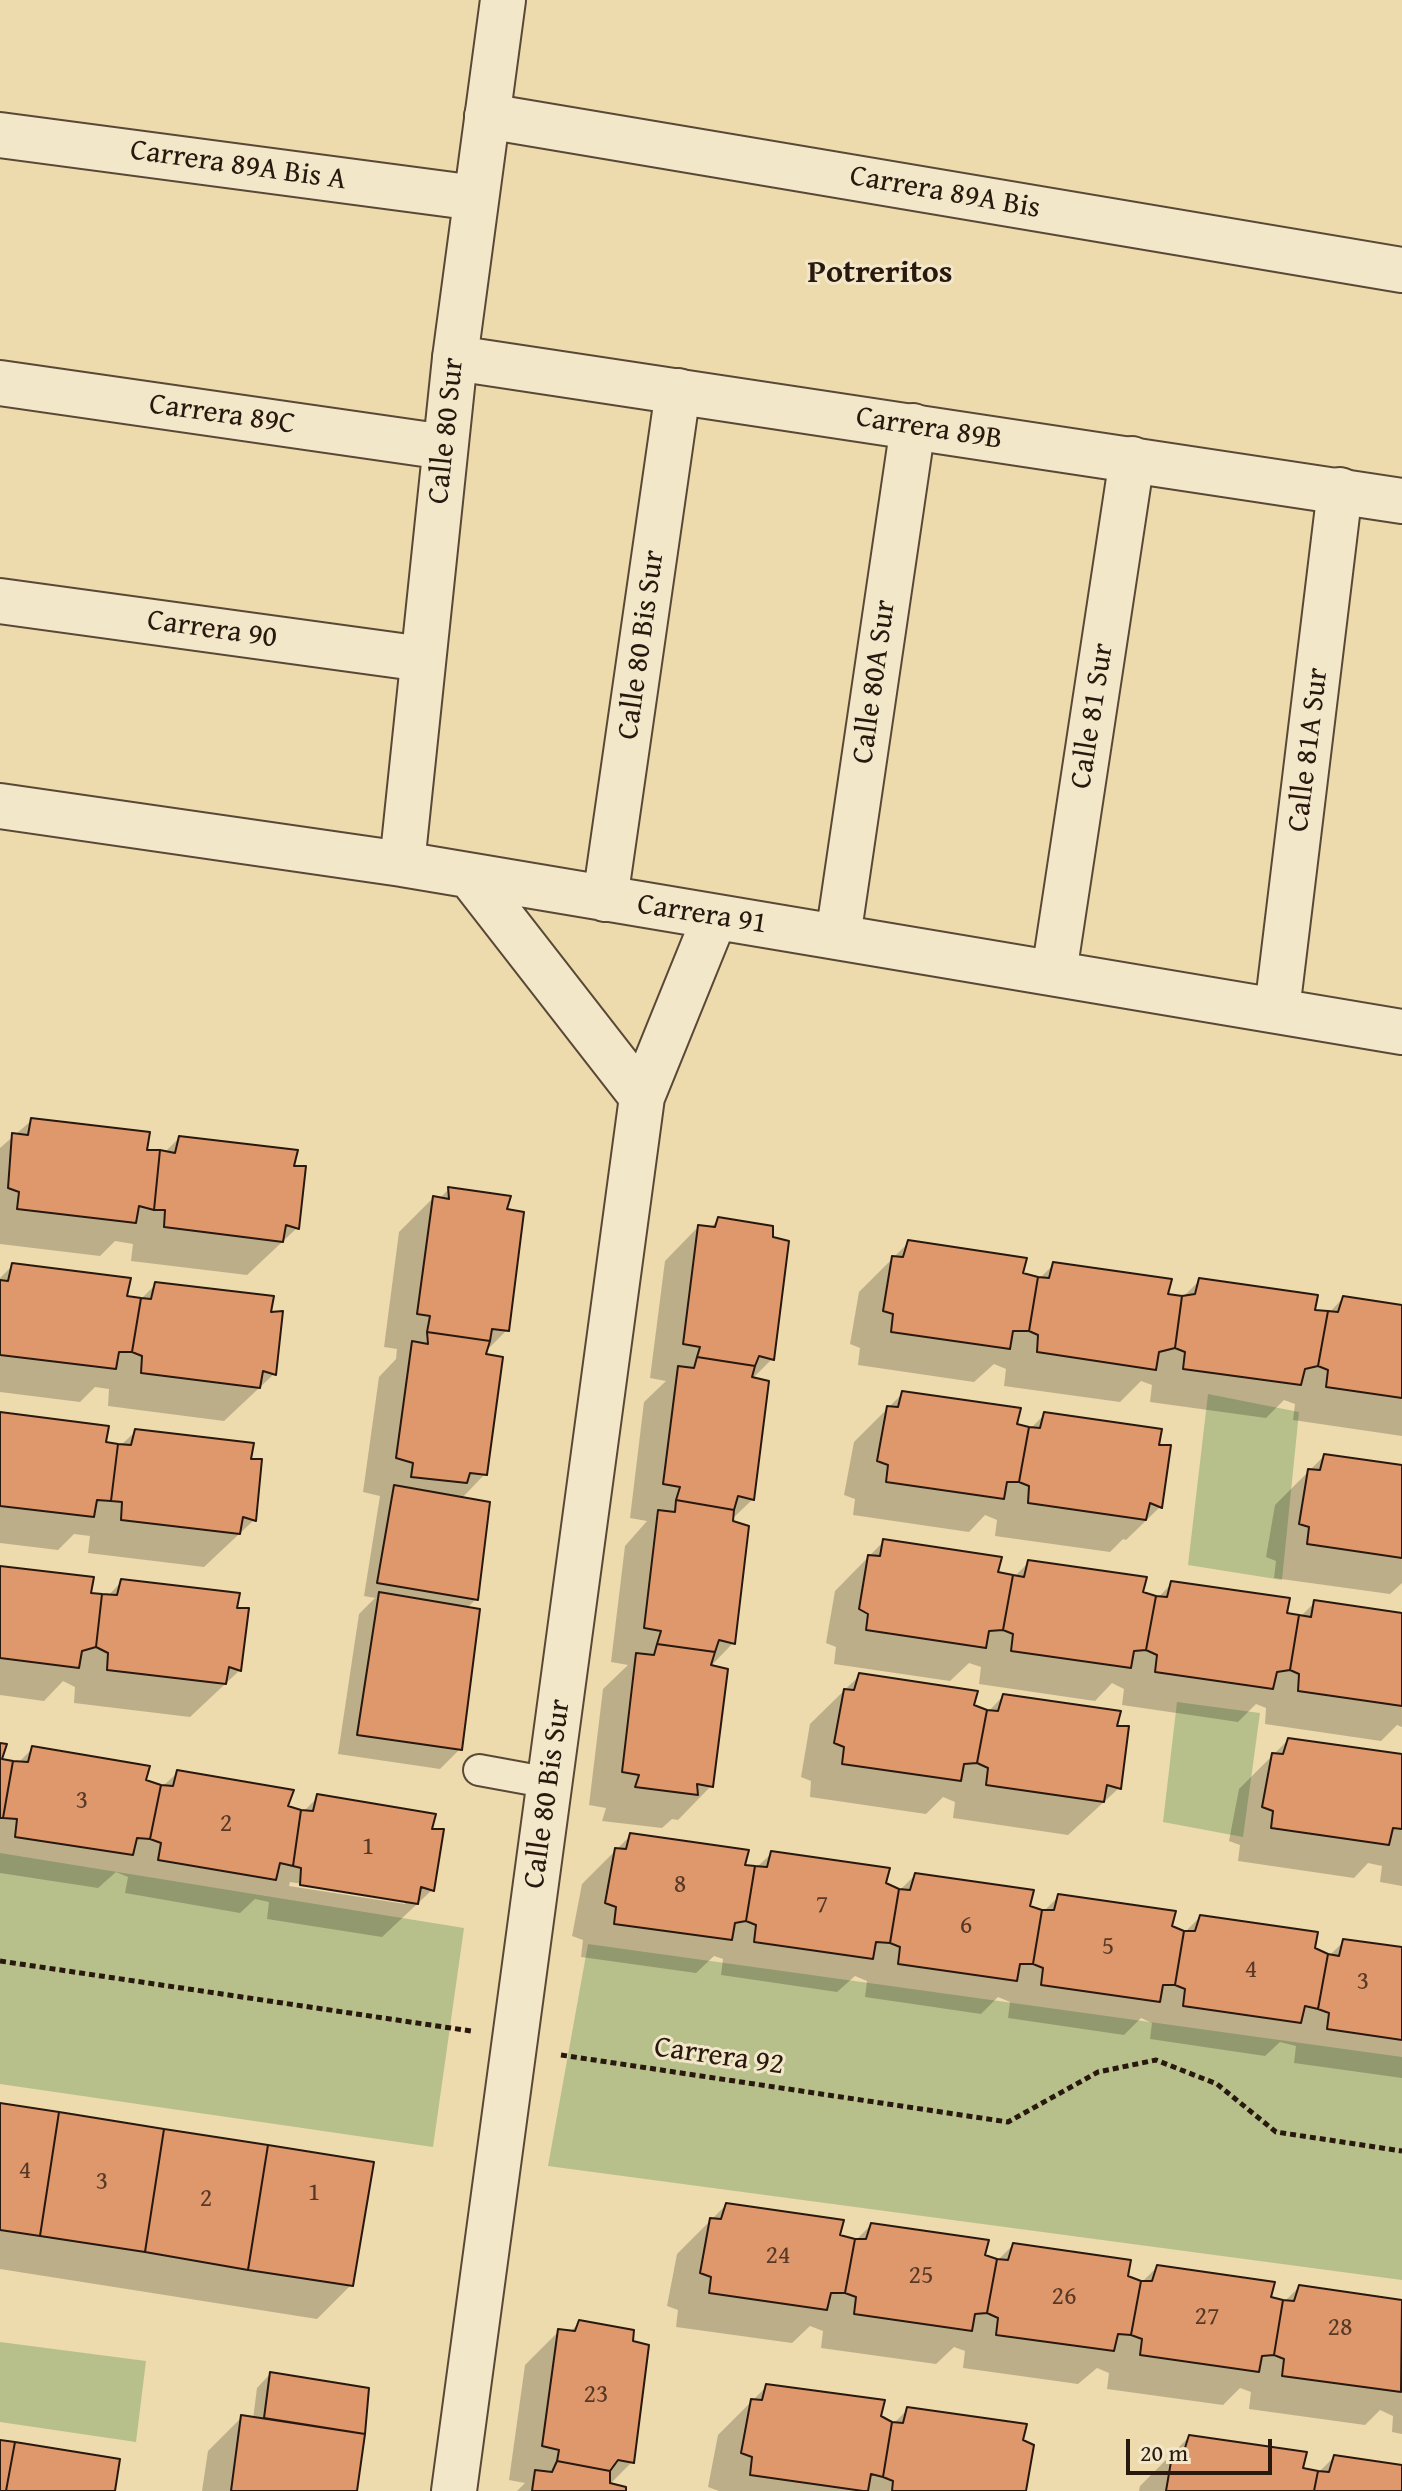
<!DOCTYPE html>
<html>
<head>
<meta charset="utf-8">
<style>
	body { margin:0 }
	#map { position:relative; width:1402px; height:2491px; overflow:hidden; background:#eddaad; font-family:"Gentium Book Plus",serif }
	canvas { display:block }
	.scale { position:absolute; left:1126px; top:2439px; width:146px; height:36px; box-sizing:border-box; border:4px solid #28180e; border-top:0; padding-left:10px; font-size:24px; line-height:28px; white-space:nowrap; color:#28180e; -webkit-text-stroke:6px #f3e7ca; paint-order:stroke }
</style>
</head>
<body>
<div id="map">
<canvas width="1402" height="2491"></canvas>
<div class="scale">20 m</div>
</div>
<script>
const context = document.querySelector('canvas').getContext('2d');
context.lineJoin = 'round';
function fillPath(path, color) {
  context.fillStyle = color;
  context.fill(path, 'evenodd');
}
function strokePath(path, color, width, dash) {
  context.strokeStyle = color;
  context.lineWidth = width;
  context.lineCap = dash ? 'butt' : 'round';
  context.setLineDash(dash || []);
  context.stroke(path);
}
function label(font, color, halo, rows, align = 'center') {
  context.font = font + ' "Gentium Book Plus",serif';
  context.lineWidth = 6;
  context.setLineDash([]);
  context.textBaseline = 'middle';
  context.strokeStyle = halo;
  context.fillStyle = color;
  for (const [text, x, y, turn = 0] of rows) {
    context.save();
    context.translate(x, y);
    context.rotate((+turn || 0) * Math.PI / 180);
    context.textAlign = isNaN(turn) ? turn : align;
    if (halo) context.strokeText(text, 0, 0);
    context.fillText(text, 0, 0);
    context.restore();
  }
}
const green = new Path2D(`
	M1208,1394L1299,1412L1282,1580L1188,1565Z
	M1177,1702L1260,1713L1243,1837L1163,1822Z
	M0,1853L464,1928L433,2147L0,2084Z
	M588,1944L1402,2057V2280L548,2166Z
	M0,2342L146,2361L136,2442L0,2422Z`);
const shadow = new Path2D(`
	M32,1120L145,1151L164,1153L179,1138L292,1168L297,1228L247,1275L131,1261L133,1244L115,1241L100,1256L0,1244V1148Z
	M449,1189L505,1211L507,1330L482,1355L485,1474L461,1499L476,1599L466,1609L460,1749L440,1769L338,1754L359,1614L375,1598L364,1596L380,1496L363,1492L379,1377L396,1359L397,1349L384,1347L399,1232L433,1198L439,1199Z
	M719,1219L772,1359L752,1379L753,1499L731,1520L733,1643L710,1667L711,1786L678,1820L672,1819L662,1828L602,1821L606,1808L589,1805L603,1689L628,1665L611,1662L625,1546L647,1521L630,1518L644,1402L666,1381L650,1378L665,1261L698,1227L709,1229Z
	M908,1243L1039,1279L1054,1264L1182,1298L1200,1280L1313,1312L1328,1314L1343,1298L1402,1307V1436L1293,1420L1295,1404L1284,1400L1266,1418L1150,1402L1152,1385L1141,1381L1120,1402L1004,1386L1006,1369L994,1364L974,1382L858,1365L860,1348L850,1344L859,1292Z
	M13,1265L124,1297L140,1300L156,1284L269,1314L274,1374L224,1421L108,1406L109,1389L95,1387L80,1402L0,1392V1278Z
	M903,1393L1030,1429L1045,1414L1157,1447L1160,1507L1126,1540L1123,1539L1110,1552L995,1536L997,1520L985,1515L969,1532L853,1515L855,1499L844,1495L854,1442Z
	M0,1414L120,1446L136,1431L248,1461L254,1520L204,1567L88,1553L90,1536L74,1534L58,1550L0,1543Z
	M1324,1456L1402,1467V1583L1390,1594L1274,1578L1276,1561L1266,1557L1275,1505Z
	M884,1541L1014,1577L1029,1562L1157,1599L1172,1583L1300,1617L1315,1602L1402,1615V1727L1397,1725L1381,1741L1265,1724L1266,1708L1256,1704L1238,1722L1122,1705L1124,1689L1112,1683L1095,1701L979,1684L981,1667L969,1663L950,1681L834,1664L836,1647L826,1643L835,1591Z
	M0,1568L88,1595L107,1597L122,1581L234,1610L240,1670L190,1717L74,1703L75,1687L63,1681L44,1701L0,1695Z
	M860,1675L989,1711L1003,1696L1114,1728L1119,1788L1068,1835L953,1818L955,1802L943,1797L926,1814L810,1797L811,1781L801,1777L810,1724Z
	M1288,1740L1402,1756V1886L1380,1882L1382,1866L1368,1863L1354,1878L1238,1861L1240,1845L1229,1841L1239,1789Z
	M33,1748L162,1787L178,1772L302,1813L318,1797L429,1831L432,1890L382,1937L267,1919L269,1902L255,1899L240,1913L125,1893L128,1877L116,1872L98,1888L0,1873V1761L17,1764ZM290,1882L405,1900V1904L289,1886Z
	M631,1835L742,1867L756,1868L772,1853L899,1891L915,1875L1043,1912L1059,1896L1184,1933L1200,1917L1312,1949L1329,1956L1344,1941L1402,1949V2078L1294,2063L1296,2046L1280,2042L1265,2056L1150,2039L1152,2023L1141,2018L1124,2035L1008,2018L1010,2002L998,1997L981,2014L865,1997L867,1981L855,1976L837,1992L721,1975L723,1959L714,1956L696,1973L581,1957L583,1940L572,1936L582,1884Z
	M0,2105L351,2285L317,2319L0,2269Z
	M726,2205L855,2241L871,2225L997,2261L1013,2245L1141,2283L1157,2267L1284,2302L1299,2287L1402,2302V2434L1392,2432L1393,2416L1380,2410L1365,2425L1249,2409L1251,2392L1240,2388L1223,2405L1107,2389L1109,2373L1097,2368L1078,2384L963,2368L965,2351L954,2347L936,2364L821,2348L823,2331L810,2326L792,2343L676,2327L678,2310L667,2306L677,2254Z
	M580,2322L632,2462L609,2485L624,2491H517L525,2483L509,2480L525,2365L559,2331L570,2332Z
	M270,2374L367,2390L355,2491H202L208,2451L242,2417L253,2419L257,2388Z
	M767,2386L878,2417L893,2424L908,2409L1020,2441L1024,2491H719L708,2487L718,2435Z
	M1189,2437L1318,2473L1334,2457L1402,2467V2491H1139L1140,2486Z`);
const building = new Path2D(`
	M31,1118L150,1132L147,1150H160L154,1210L139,1206L136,1223L17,1209L19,1192L8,1188L12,1133L28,1135Z
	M179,1136L298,1150L294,1166H306L299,1229L286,1225L283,1242L164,1227L165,1210H154L160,1150L175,1153Z
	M448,1187L511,1196L507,1209L524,1212L509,1331L492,1329L490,1341L427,1332L430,1316L417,1314L433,1196L449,1199Z
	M718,1217L773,1226V1237L789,1241L774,1360L759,1356L755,1366L697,1357L700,1347L683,1344L698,1225L715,1227Z
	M908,1240L1027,1258L1023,1273L1038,1277L1029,1331H1013L1010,1349L891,1332L893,1314L883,1311L892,1256L903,1257Z
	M1053,1262L1172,1279L1168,1294L1182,1296L1175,1348L1159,1352L1156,1370L1037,1352L1038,1335L1029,1331L1038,1277L1049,1278Z
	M12,1263L131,1278L127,1296L141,1298L132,1352H119L116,1369L0,1355V1280L8,1281Z
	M1199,1278L1318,1295L1315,1310L1328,1311L1318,1366L1305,1369L1301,1385L1183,1369L1185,1352L1175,1348L1182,1296L1195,1294Z
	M155,1282L274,1296L271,1312L283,1311L276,1375L263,1371L260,1388L141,1373L142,1356L132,1352L141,1298L151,1299Z
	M1343,1296L1402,1305V1398L1326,1387L1328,1370L1318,1366L1328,1311L1338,1312Z
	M427,1332L490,1341L486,1354L503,1357L487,1475L470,1473L467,1483L411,1477L413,1463L396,1458L412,1341L428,1344Z
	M697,1357L755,1366L752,1377L769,1381L754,1500L738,1496L734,1510L676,1500L680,1487L663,1484L678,1366L694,1368Z
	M902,1391L1021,1408L1017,1424L1029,1427L1019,1482H1007L1004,1499L886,1482L888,1465L877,1461L887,1406L898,1407Z
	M0,1412L109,1426L106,1442L118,1444L111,1501L97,1500L94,1517L0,1506Z
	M1044,1412L1162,1429L1159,1445H1171L1162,1508L1150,1503L1146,1520L1028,1503L1029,1486L1019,1482L1029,1427L1040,1428Z
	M135,1429L254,1443L251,1459H262L256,1521L243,1517L240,1534L121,1520L122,1502L111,1501L118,1444L131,1445Z
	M1324,1454L1402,1465V1558L1307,1544L1309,1527L1299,1524L1308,1469L1320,1470Z
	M394,1485L490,1502L478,1600L377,1583Z
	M676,1500L734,1510L733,1521L749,1526L735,1644L719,1640L715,1652L657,1644L661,1631L644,1628L658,1510L675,1512Z
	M883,1539L1002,1557L998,1572L1013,1575L1003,1630L989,1631L986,1648L866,1630L868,1614L859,1609L868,1555L880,1556Z
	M1028,1560L1147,1577L1143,1592L1156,1596L1146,1650L1134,1651L1131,1668L1011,1651L1013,1634L1003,1630L1013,1575L1024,1577Z
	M0,1566L94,1577L91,1593L102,1594L96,1647L82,1651L79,1668L0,1658Z
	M121,1579L240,1593L237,1608H249L241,1671L229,1667L226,1684L107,1670L108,1653L96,1647L102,1594L117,1595Z
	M1171,1581L1290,1598L1287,1613L1299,1615L1290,1670L1277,1672L1273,1689L1155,1672L1157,1655L1146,1650L1156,1596L1167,1597Z
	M379,1592L480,1609L462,1750L357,1735Z
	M1314,1600L1402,1613V1706L1298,1691L1299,1674L1290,1670L1299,1615L1311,1617Z
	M657,1644L715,1652L711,1665L728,1669L713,1787L697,1784L698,1795L635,1787L639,1775L622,1772L636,1653L654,1655Z
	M859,1673L978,1691L974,1705L987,1710L977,1763L964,1764L961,1781L842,1764L844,1747L834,1743L844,1689L854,1690Z
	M1003,1694L1121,1711L1117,1726H1129L1121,1789L1107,1785L1104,1802L986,1785L988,1768L977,1763L987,1710L998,1711Z
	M1288,1738L1402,1754V1829L1393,1828L1389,1845L1271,1828L1273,1811L1262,1807L1272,1753L1283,1754Z
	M0,1743L7,1744L2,1759L13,1761L3,1818H0Z
	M32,1746L150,1766L146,1780L161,1785L150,1839L137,1838L133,1855L15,1837L17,1819L3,1818L13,1761L28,1762Z
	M177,1770L294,1790L288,1806L301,1810L293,1866L280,1863L276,1880L158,1860L161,1843L150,1839L161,1785L173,1786Z
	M317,1794L436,1814L432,1829H444L434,1891L421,1887L418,1904L300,1885L301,1868L293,1866L301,1810L313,1811Z
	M630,1833L749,1850L745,1865L755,1866L746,1921L735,1923L732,1940L614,1924L616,1907L605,1903L615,1848L626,1849Z
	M771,1851L890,1868L886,1883L899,1889L890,1943L876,1942L873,1959L754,1942L756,1925L746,1921L755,1866L767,1867Z
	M915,1873L1034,1890L1030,1906L1042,1910L1033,1964H1020L1017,1981L898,1964L900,1947L890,1943L899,1889L910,1890Z
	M1058,1894L1176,1911L1172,1926L1184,1931L1175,1985H1163L1160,2002L1041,1985L1043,1968L1033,1964L1042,1910H1054Z
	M1200,1915L1318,1932L1315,1948L1328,1954L1318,2009L1305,2006L1301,2023L1183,2006L1185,1989L1175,1985L1184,1931H1195Z
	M1343,1939L1402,1947V2040L1327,2029L1329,2013L1318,2009L1328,1954L1339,1956Z
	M0,2103L59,2112L40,2236L0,2230Z
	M59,2112L164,2129L145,2252L40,2236Z
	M164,2129L268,2145L248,2270L145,2252Z
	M268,2145L374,2162L353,2286L248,2270Z
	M726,2203L844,2220L840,2235L855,2239L845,2293H831L827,2310L709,2293L711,2277L700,2273L710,2218L721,2219Z
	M871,2223L989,2240L985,2255L997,2259L987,2313L975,2314L972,2331L854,2314L856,2297L845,2293L855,2239H866Z
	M1013,2243L1131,2260L1128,2276L1141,2281L1131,2335L1118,2334L1114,2351L996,2335L998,2318L987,2313L997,2259L1008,2260Z
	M1157,2265L1275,2282L1271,2297L1283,2300L1274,2355L1262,2356L1259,2372L1140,2355L1142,2339L1131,2335L1141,2281H1152Z
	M1299,2285L1402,2300L1401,2392L1282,2376L1284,2359L1274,2355L1283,2300L1294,2301Z
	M579,2320L634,2330L633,2341L649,2345L634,2463L618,2460L610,2471L557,2461L559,2450L542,2446L558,2329L575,2331Z
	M270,2372L369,2388L365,2434L264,2418Z
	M766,2384L885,2400L881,2416L892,2422L883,2477L871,2474L868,2491H863L750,2475L752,2457L741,2453L751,2399L762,2400Z
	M907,2407L1027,2424L1023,2440L1034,2445L1026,2491H892L893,2481L883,2477L892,2422L903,2423Z
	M241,2415L365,2434L357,2491H231Z
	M1189,2435L1307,2452L1303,2468L1318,2471L1314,2491H1166L1173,2450L1184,2451Z
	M0,2440L15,2442L6,2491H0Z
	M15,2442L120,2459L115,2491H6Z
	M1334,2455L1402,2465V2491H1314L1318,2471L1329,2472Z
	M557,2461L610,2471V2483L626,2487V2491H532L535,2470L552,2472Z`);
const path = new Path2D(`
	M0,1961L471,2031
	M561,2055L1008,2122L1098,2072L1156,2060L1217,2084L1276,2132L1402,2151`);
const service = new Path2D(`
	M479,1770L550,1783`);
const minor = new Path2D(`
	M487,116L1402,270
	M0,135L476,198
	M0,383L445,447
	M0,601L423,659
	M0,806L402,864L1402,1032
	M402,864L455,358
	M470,876L642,1097
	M605,899L678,391
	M838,937L913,426
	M1054,973L1132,459
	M1277,1010L1340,490
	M454,2491L642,1097L715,917`);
const tertiary = new Path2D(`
	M503,0L455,358L1402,501`);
const numberNames = [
	["3",82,1801],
	["2",226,1824],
	["1",368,1847],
	["8",680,1885],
	["7",822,1905],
	["6",966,1926],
	["5",1108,1947],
	["4",1251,1970],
	["3",1363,1982],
	["4",25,2171],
	["3",102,2182],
	["1",314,2193],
	["2",206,2199],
	["24",778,2256],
	["25",921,2276],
	["26",1064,2297],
	["27",1207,2317],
	["28",1340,2328],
	["23",596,2395]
];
const streetNames = [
	["Carrera 89A Bis A",238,166,8],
	["Carrera 89A Bis",945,193,10],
	["Carrera 89C",222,415,8],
	["Carrera 89B",929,429,9],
	["Calle 80 Sur",447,431,-84],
	["Carrera 90",212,630,8],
	["Calle 80 Bis Sur",642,645,-82],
	["Calle 80A Sur",875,682,-82],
	["Calle 81 Sur",1093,716,-81],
	["Calle 81A Sur",1309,750,-83],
	["Carrera 91",702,915,9],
	["Calle 80 Bis Sur",548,1794,-82],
	["Carrera 92",719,2057,8]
];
const neighbourhoodNames = [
	["Potreritos",880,274]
];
fillPath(green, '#b7c08b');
fillPath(shadow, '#0003');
fillPath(building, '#df976c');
strokePath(building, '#28180e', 2);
strokePath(service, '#594836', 34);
strokePath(minor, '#594836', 48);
strokePath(tertiary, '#594836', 48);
strokePath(path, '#28180e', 5, [6, 4]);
strokePath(service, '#f3e7ca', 30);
strokePath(minor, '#f3e7ca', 44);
strokePath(tertiary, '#f3e7ca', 44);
label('26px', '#563826', null, numberNames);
label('30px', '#28180e', '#f3e7ca', streetNames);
label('bold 32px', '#28180e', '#f3e7ca', neighbourhoodNames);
</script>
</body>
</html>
